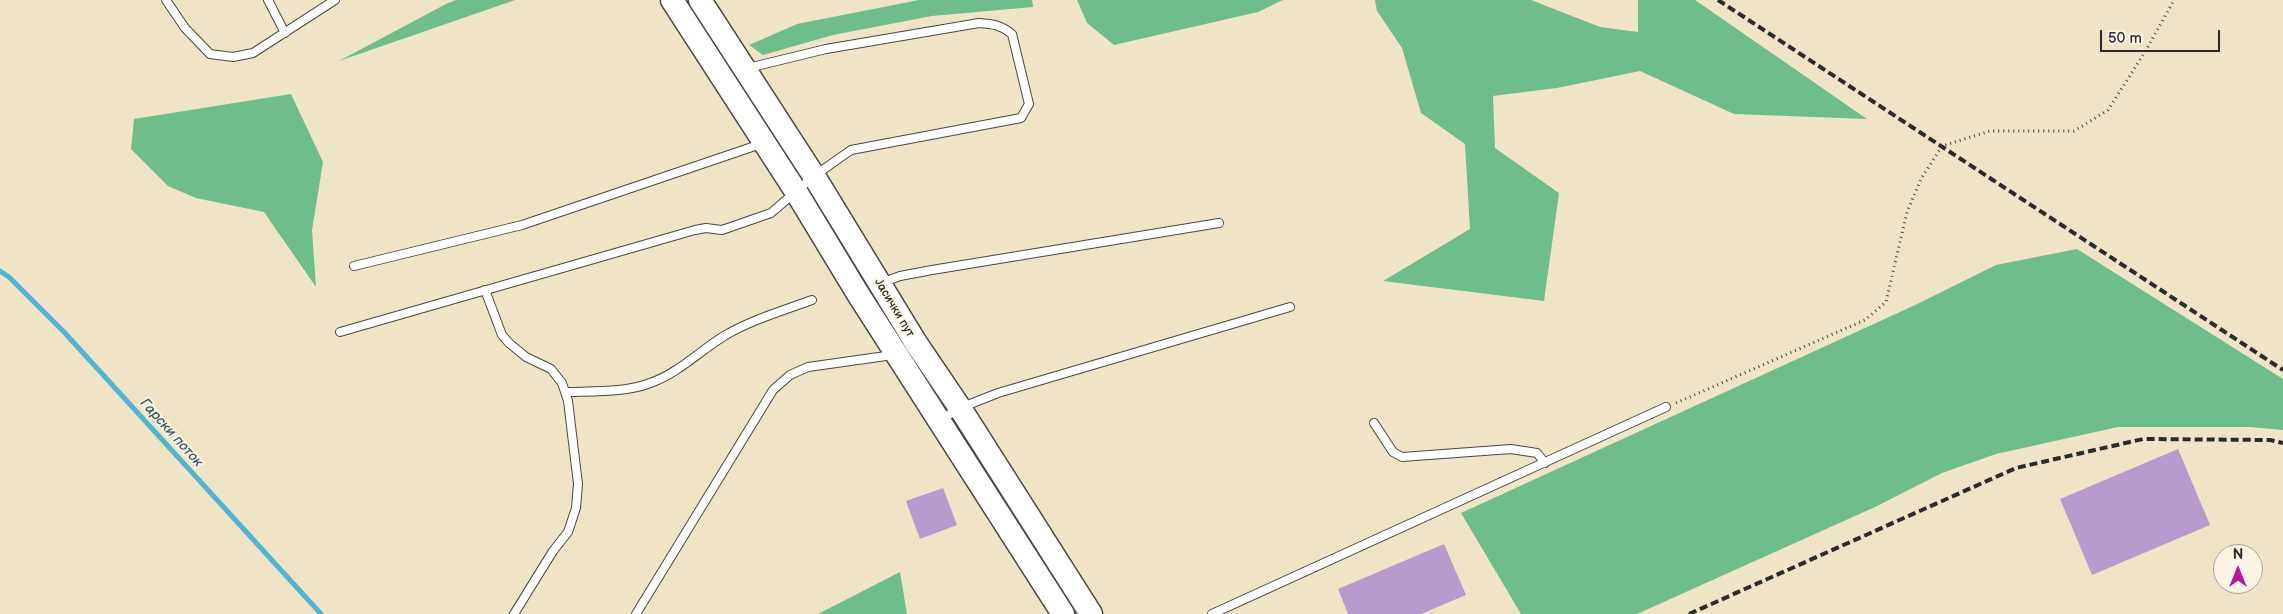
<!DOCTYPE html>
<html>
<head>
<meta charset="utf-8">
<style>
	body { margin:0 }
	#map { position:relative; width:2283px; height:614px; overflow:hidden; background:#efe4c6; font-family:"Balsamiq Sans",sans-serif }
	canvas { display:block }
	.north { position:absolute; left:2213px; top:544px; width:50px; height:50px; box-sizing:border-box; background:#fcf5e5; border:1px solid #a8a49b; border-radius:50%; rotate:0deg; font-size:14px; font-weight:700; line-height:20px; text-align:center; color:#2b2b2b }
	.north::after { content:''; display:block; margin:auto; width:18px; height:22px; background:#b5179e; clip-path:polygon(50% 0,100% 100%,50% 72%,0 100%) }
	.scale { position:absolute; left:2100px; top:30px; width:120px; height:22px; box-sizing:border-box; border:2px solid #2b2b2b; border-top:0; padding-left:6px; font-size:15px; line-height:18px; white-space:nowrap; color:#2b2b2b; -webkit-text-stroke:4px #fcf5e5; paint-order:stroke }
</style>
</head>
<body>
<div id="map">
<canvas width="2283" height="614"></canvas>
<div class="north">N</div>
<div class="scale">50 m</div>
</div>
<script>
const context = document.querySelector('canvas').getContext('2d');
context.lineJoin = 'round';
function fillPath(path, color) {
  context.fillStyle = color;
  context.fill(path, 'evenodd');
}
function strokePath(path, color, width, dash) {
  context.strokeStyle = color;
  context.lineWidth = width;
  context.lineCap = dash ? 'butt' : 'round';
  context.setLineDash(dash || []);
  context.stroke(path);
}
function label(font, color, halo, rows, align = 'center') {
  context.font = font + ' "Balsamiq Sans",sans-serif';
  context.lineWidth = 4;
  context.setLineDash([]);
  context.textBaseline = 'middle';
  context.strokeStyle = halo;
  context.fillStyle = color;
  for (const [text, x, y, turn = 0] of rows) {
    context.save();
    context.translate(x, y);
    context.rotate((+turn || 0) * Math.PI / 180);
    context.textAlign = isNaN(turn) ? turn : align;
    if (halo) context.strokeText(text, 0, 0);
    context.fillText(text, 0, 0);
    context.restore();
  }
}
const forest = new Path2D(`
	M456,0H515L339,61L446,4Z
	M919,0H1032L1033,7L932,16L833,35L763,55L749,45L797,24Z
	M1077,0H1283L1258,12L1114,45L1087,23Z
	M1375,0H1531L1600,27L1638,32V0H1695L1867,119L1734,114L1640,71L1557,88L1493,96L1495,148L1559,193L1544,301L1383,281L1470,229L1465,144L1421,113L1402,48L1377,11Z
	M291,94L323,162L312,230L316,287L264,212L196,198L168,186L131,149L134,119Z
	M2077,249L2283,379V430L2250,427H2118L1996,454L1942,473L1875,507L1637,614H1521L1461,513L1913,306L1996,265Z
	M900,572L907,614H818Z`);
const stream = new Path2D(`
	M0,271L9,277L64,332L321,614`);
const building = new Path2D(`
	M2178,449L2210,525L2092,575L2060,499Z
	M943,488L957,525L920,539L906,501Z
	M1444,544L1466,595L1421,614H1348L1338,589Z`);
const path = new Path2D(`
	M1676,403L1865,320L1886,302L1907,212L1921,179L1942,146L1990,131H2074L2108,110L2145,52L2174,0`);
const lane = new Path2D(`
	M166,0L185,28L210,54L233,57L253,53L335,0
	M268,0L285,33
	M354,266L522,225L761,144
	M881,283L900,276L932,270L1219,223
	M485,290L502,335L509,343L526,357L551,369L562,383L568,401L578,484L576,508L568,532L553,551L514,614
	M340,332L695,230L706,228L722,230L771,213L814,176L851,150L1021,118L1029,104L1012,34C1001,25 993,24 979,23L826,49L748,68
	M566,392C595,391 626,393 653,382C679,372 700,351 724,336C751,320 782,311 812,300
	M940,420L960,408L998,393L1290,307
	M1374,423L1393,452L1402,457L1511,449L1537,453L1545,463
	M636,614L773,390L790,375L808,367L893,355
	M1212,614L1666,407`);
const secondary = new Path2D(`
	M672,0L795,190L858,294L1063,614
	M700,0L814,176L916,343L960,408L1091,614`);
const rail = new Path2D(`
	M1718,0L2283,370
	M1689,614L2016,468L2143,439L2270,440L2283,443`);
const streetNames = [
	["Јасички пут",894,308,59]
];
const waterNames = [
	["Гарски поток",171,433,48]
];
fillPath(forest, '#6fbe89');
strokePath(stream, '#52b4d1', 5);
fillPath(building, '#b99ace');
strokePath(lane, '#484742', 10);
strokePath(secondary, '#484742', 25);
strokePath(path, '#484742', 3, [1, 4]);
strokePath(lane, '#fff', 8);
strokePath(secondary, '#fff', 22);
strokePath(rail, '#2b2b2b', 4, [8, 4]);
label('12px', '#2b2b2b', '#fcf5e5', streetNames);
label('italic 14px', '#395b65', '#fcf5e5', waterNames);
</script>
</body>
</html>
